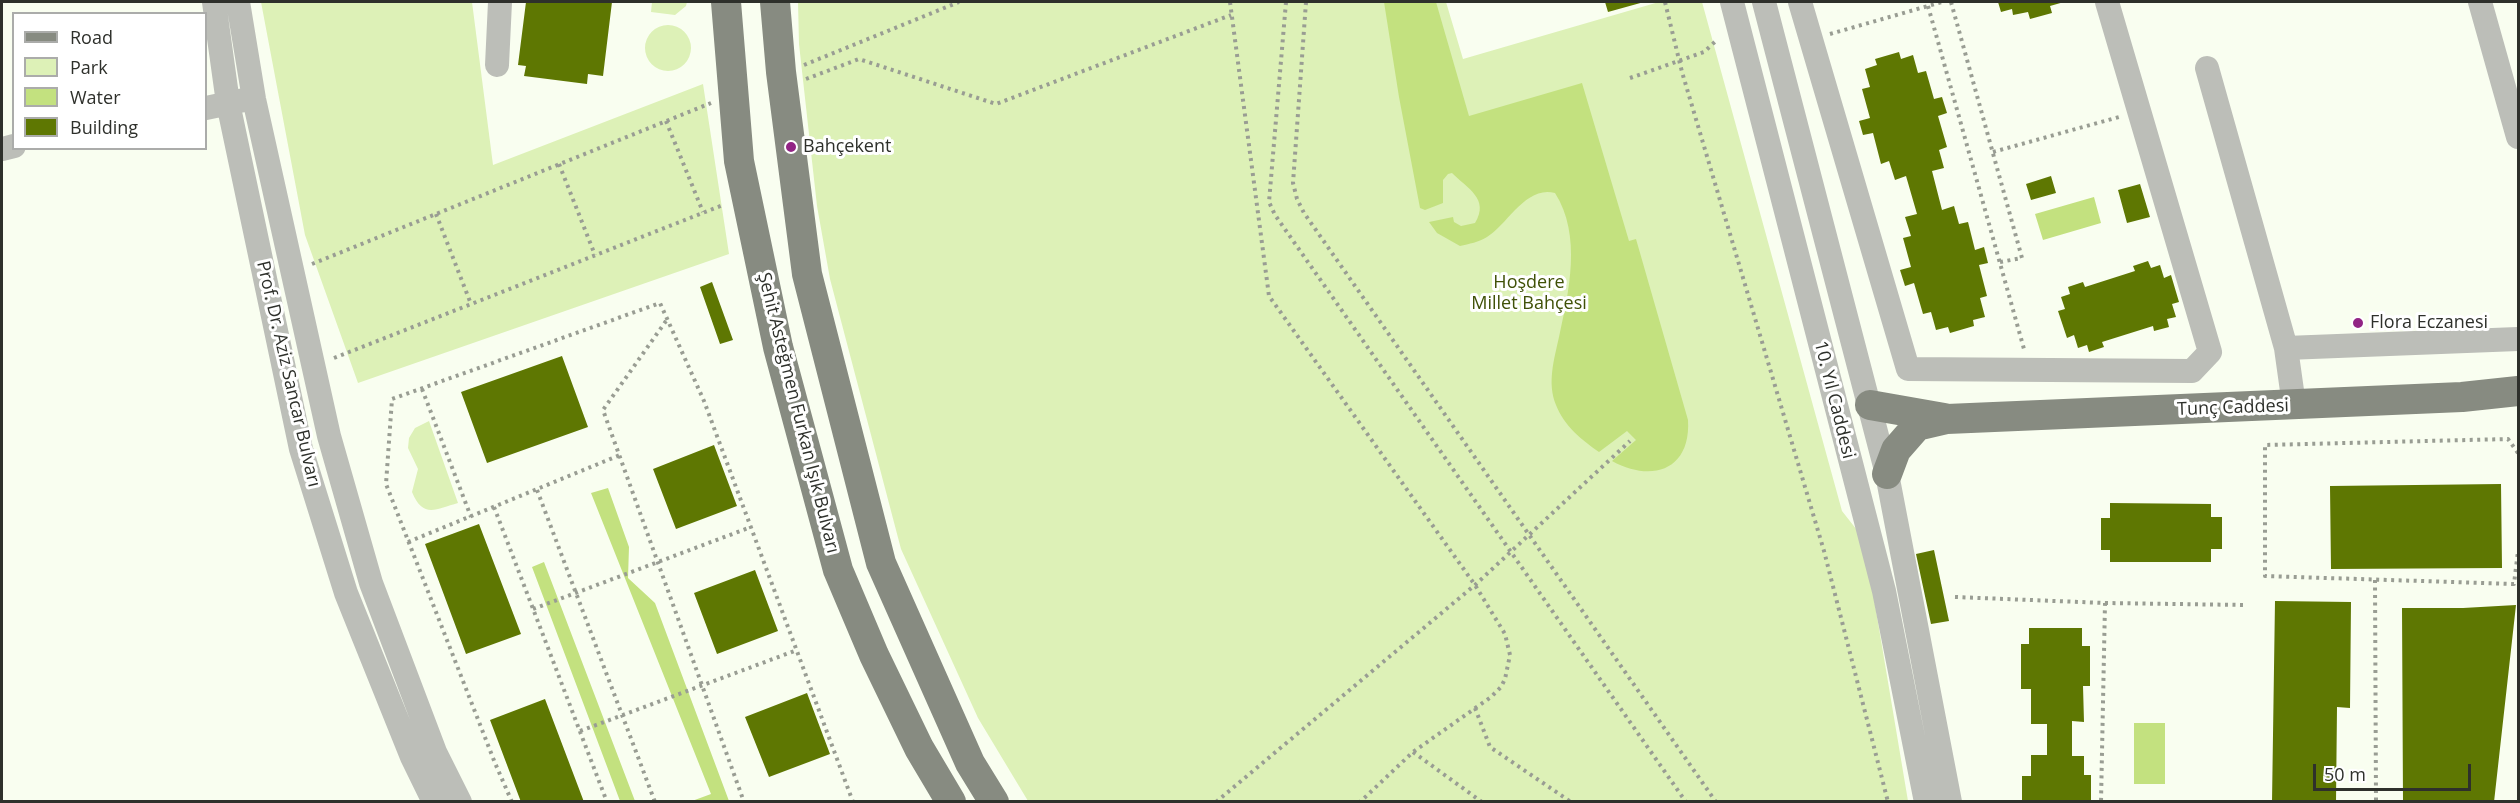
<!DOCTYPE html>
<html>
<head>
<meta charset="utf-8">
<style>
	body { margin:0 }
	#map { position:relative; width:2520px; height:803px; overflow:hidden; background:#f9fef0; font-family:"Open Sans",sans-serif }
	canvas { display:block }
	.frame { position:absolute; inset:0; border:3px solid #2e302b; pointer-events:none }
	.legend { position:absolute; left:12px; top:12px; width:195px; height:138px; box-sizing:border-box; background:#fff; border:2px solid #abacaa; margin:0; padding:8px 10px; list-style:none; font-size:18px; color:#2e302b }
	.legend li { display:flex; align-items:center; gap:12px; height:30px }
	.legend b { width:30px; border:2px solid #abacaa }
	.scale { position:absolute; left:2313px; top:764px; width:158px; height:27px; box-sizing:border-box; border:3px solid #2e302b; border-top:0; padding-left:8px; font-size:18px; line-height:21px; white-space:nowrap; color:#2e302b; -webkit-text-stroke:4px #fff; paint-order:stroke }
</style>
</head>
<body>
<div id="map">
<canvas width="2520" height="803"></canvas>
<div class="frame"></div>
<ul class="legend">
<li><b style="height:8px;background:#878b81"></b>Road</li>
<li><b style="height:16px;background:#ddf1b7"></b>Park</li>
<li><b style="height:16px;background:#c3e17f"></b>Water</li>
<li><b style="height:16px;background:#5e7702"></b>Building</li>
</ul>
<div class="scale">50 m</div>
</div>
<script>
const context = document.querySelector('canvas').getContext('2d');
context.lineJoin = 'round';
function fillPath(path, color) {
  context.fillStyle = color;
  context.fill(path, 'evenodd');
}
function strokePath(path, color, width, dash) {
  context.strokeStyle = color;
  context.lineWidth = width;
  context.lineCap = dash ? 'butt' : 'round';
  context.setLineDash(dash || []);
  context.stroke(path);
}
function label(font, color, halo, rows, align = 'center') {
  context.font = font + ' "Open Sans",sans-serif';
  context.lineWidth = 6;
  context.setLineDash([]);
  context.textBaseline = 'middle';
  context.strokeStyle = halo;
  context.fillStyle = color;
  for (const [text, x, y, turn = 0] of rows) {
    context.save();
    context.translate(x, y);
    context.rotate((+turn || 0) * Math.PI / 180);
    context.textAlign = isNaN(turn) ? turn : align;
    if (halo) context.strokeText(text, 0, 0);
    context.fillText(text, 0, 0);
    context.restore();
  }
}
const green = new Path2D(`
	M261,2H472L493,165L703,84L729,254L358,383L305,235Z
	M652,2H687L686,6L675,15L651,12Z
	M798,2H1446L1463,59L1659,2H1702L1842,511L1864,539L1908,801H1028L978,718L901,549L830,279L817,206L799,44Z
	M645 48a23 23 0 1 1 46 0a23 23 0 1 1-46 0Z
	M429,421L458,503C436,509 423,519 412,492L418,469L408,448L409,438L415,428Z`);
const water = new Path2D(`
	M1384,2H1436L1469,116L1582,83L1629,241L1636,239L1688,420C1691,470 1652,483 1612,461L1636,440L1627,431L1599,452C1582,440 1564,426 1556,405C1547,383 1554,360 1559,337C1569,292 1582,235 1555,193C1526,185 1508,224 1487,237C1479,242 1469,244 1460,246L1437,233L1429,222L1453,217L1454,222L1461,226L1475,223C1490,199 1467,188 1452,173L1448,174L1443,180V203L1425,210L1420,208L1399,97Z
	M2094,197L2101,223L2043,240L2035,214Z
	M608,488L629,547L628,578L655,603L729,801H692L711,794L591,493Z
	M544,562L635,801H620L532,567Z
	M2134,723H2165V784H2134Z`);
const building = new Path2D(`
	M526,2H612L603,76L588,74L587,84L524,76L526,66L518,65Z
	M1605,2H1644L1608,12Z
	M1998,2H2064L2050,6L2052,13L2030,19L2028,12L2013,15L2012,9L2001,12Z
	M1899,52L1901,59L1913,55L1918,73L1926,71L1934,99L1942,97L1947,113L1938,116L1947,147L1939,150L1944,168L1932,171L1942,210L1954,206L1959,224L1968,222L1975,250L1984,247L1988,263L1979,265L1987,296L1980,298L1985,317L1973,320L1974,326L1950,333L1948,327L1936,330L1931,312L1923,314L1914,283L1905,286L1900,270L1911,267L1903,238L1911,236L1905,217L1917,214L1906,176L1895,180L1889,161L1881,164L1873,133L1863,135L1859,121L1870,118L1862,89L1870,87L1865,69L1877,65L1875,59Z
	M2051,176L2056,193L2031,200L2026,184Z
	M2140,184L2150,217L2127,223L2118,190Z
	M2148,261L2151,268L2160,265L2164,278L2171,275L2179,302L2172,304L2176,317L2167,319L2169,327L2154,331L2153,326L2102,342L2104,347L2089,352L2087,345L2078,348L2074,335L2067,338L2058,311L2065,309L2061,297L2070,294L2068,287L2083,282L2085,287L2135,271L2133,266Z
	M712,282L733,340L720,344L700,287Z
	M562,356L588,427L487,463L461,392Z
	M714,445L737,506L676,529L653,469Z
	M2501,484L2502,568L2331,569L2330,486Z
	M2110,503L2211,504V517H2222V549H2211V562H2110V550H2101V518H2110Z
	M479,524L521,634L466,654L425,544Z
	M1934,550L1949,621L1931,624L1916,554Z
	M755,570L778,631L717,654L694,593Z
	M2275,601L2351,602L2350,708L2337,707L2336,802H2272Z
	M2516,605L2494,802H2403L2402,608H2463Z
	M2029,628H2082V646H2090V686H2083L2084,722L2072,721V756H2084V775H2091V802H2022V776H2031V755H2047V724H2031V689H2021V644H2029Z
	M807,693L830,754L769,777L745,717Z
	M545,699L584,802H521L490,720Z`);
const path = new Path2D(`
	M1230,2L1269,296L1475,585L1505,634L1510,655L1505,679L1501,687L1491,697L1413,752L1360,802
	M1286,2L1269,202L1275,215L1686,802
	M1306,2L1293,183L1297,199L1304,213L1716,802
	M1665,2L1682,72L1824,551L1888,802
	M1951,2L2022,258L2000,262
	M1928,6L2024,349
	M1830,34L1942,2
	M804,65L959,2
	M1630,78L1704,52L1718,39
	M806,79L859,59L996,104L1231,15
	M666,121L703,212
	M1993,152L2119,117
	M559,164L595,255
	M436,214L471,304
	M312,264L711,103
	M666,321L603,410L744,802
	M334,358L723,205
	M422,389L471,517
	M2518,453L2508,439L2265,445V576L2514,584L2518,551
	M537,490L655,802
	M494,507L607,802
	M408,542L620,455
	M2375,580L2376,802
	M1955,597L2105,603L2101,802
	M2105,603L2245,605
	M533,609L751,527
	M1475,708L1490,747L1571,802
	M580,731L797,650
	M1413,752L1482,802
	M512,802L495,763L386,484L392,399L660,303L704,401L853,802
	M1216,802L1475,585L1630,441`);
const minor = new Path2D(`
	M214,2L228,103L301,449L346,593L412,757L434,802
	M238,2L254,99L329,436L371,583L435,752L460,802
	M1732,2L1884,591L1926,802
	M1764,2L1887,474L1950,802
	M1800,2L1908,369L2192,371L2210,352L2107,2
	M2480,2L2518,137
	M497,65L500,2
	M2207,68L2286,348L2518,339
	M206,108L244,100
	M2,149L14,146
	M2286,348L2294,405`);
const major = new Path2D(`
	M726,2L739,161L778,347L838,570L874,655L919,748L951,802
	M775,2L781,72L807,274L881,563L970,763L994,802
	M1870,405L1944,418
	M1887,474L1896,450L1917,426L1947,419L2462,397L2518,391`);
const markers = [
	[791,147,6,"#922485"],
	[2358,323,6,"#922485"]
];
const poiNames = [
	["Bahçekent",803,147],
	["Flora Eczanesi",2370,323]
];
const parkNames = [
	["Hoşdere",1529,283],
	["Millet Bahçesi",1529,304]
];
const streetNames = [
	["Prof. Dr. Aziz Sancar Bulvarı",288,374,77],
	["10. Yıl Caddesi",1834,400,76],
	["Tunç Caddesi",2233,408,-2],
	["Şehit Asteğmen Furkan Işık Bulvarı",798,413,76]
];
fillPath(green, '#ddf1b7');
fillPath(water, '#c3e17f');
fillPath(building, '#5e7702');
strokePath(path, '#999d93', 4, [3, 4.5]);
strokePath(minor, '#bcbeb8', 24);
strokePath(major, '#878b81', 30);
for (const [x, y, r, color] of markers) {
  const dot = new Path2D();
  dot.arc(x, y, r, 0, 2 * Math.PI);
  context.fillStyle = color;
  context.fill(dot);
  strokePath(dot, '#fff', 2);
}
label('18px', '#2e302b', '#fff', poiNames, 'left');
label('18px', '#405108', '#fff', parkNames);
label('18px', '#2e302b', '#fff', streetNames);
</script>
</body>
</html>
